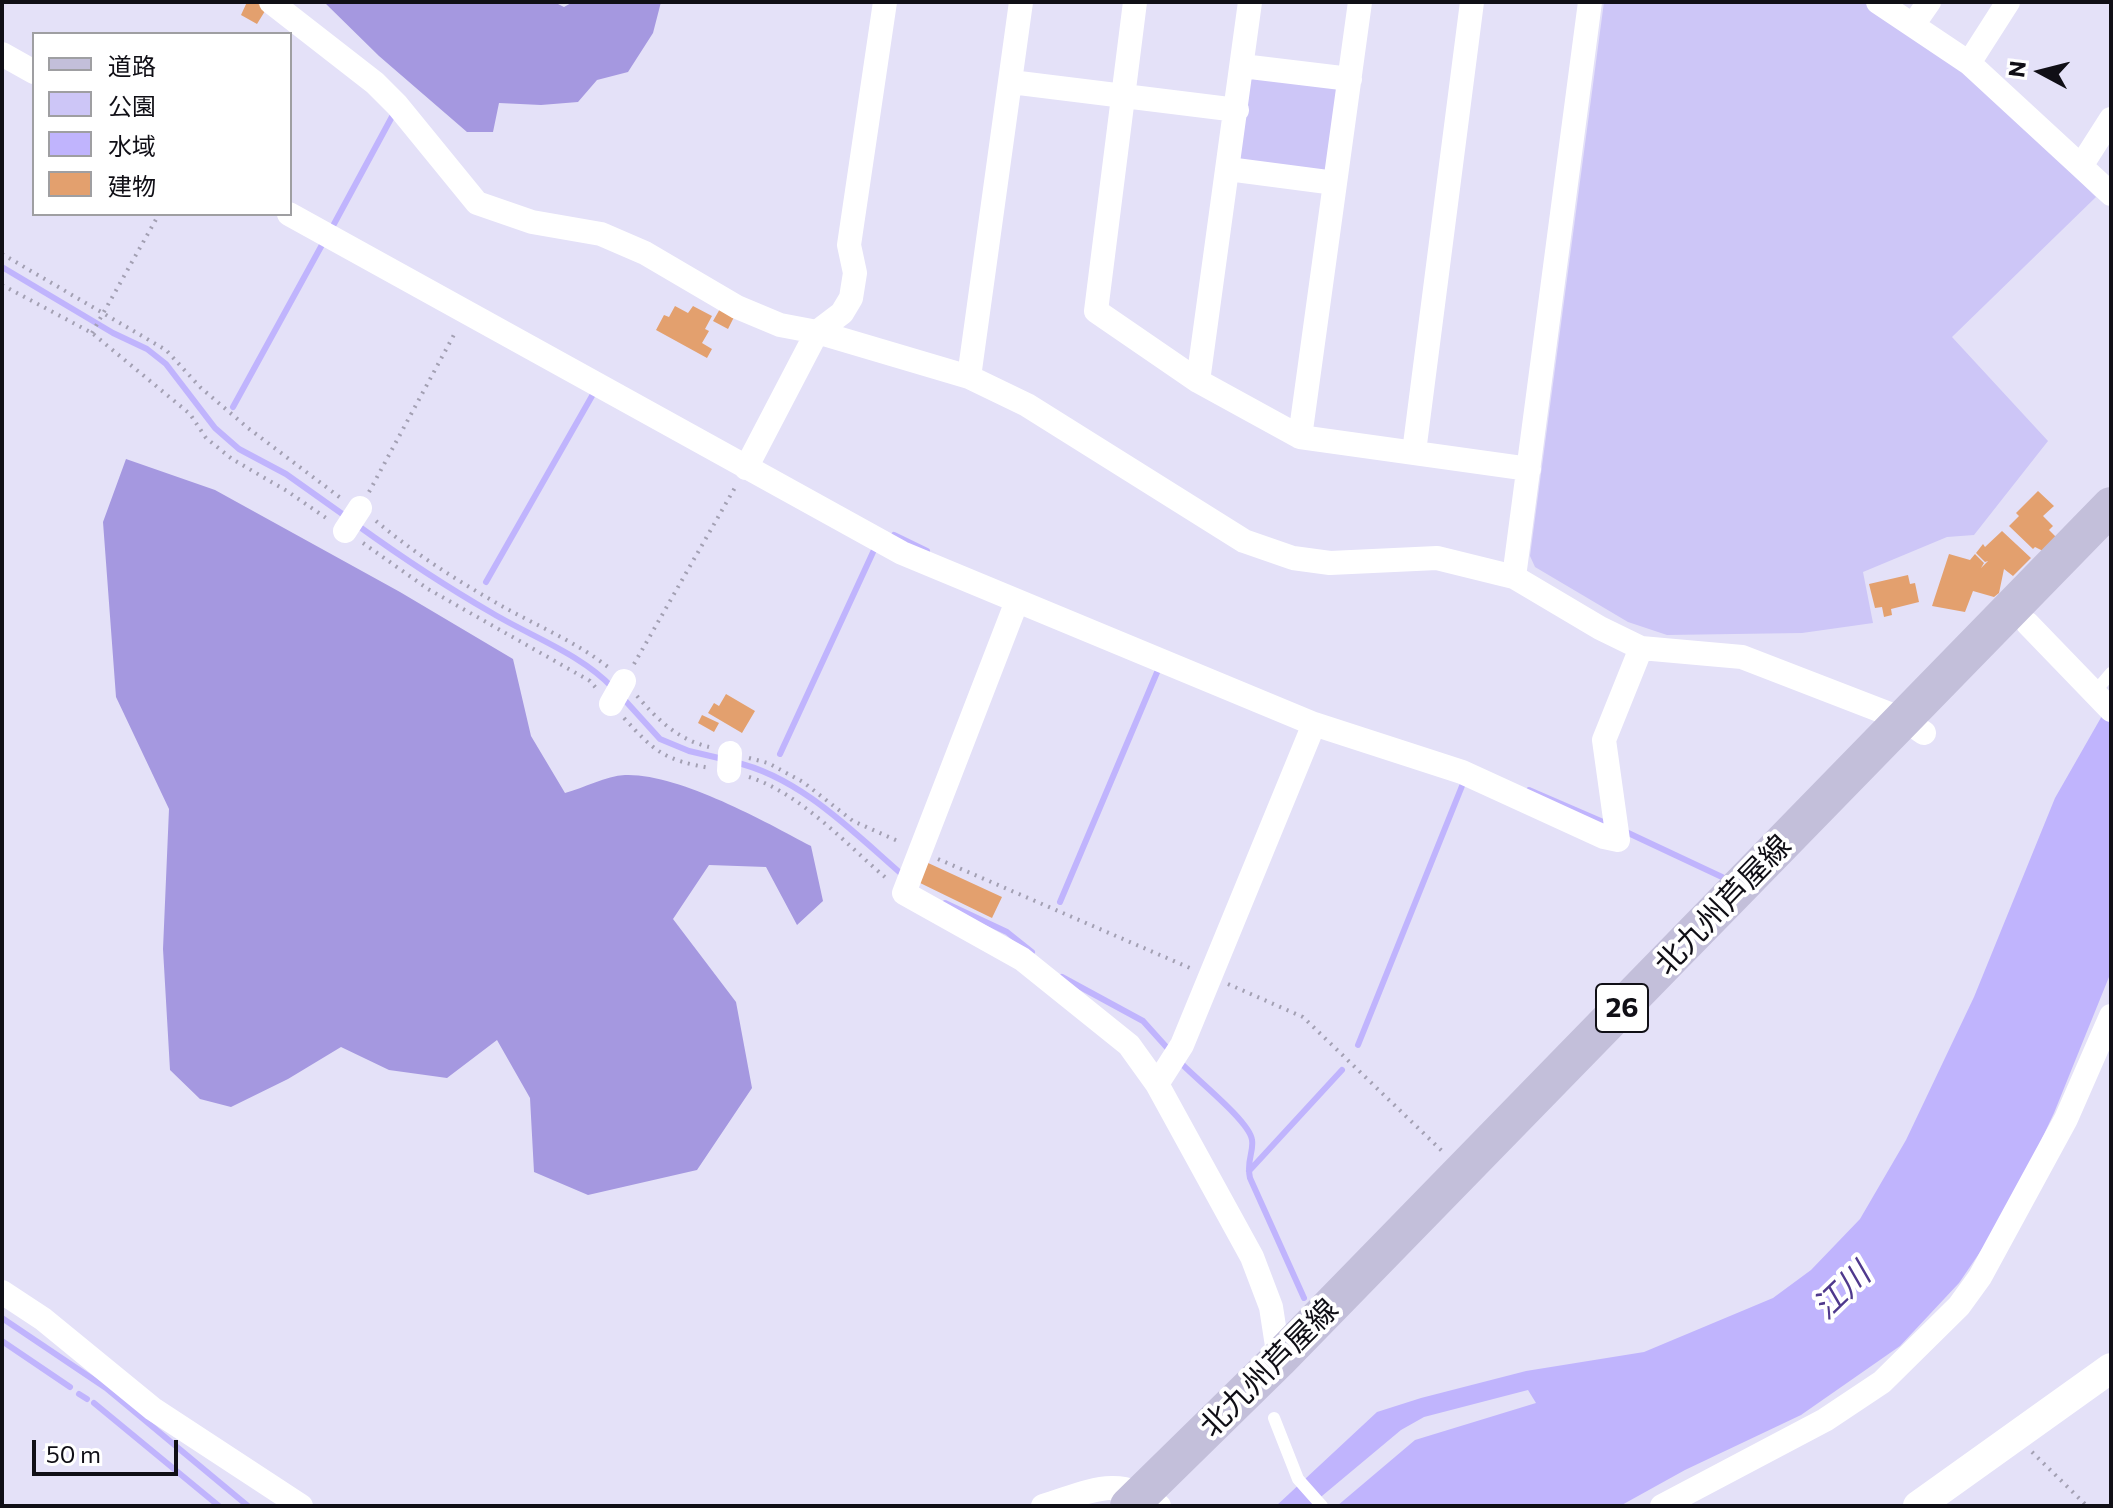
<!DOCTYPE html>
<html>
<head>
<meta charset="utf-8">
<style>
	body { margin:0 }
	#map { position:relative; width:2113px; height:1508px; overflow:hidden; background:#e4e1f8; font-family:Commissioner,"Noto Sans JP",sans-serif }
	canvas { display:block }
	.frame { position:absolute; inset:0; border:4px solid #100f16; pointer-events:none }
	.legend { position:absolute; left:32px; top:32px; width:260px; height:184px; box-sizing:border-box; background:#fff; border:2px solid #9f9fa2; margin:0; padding:10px 14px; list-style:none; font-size:24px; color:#100f16 }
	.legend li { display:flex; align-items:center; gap:16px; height:40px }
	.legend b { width:40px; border:2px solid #9f9fa2 }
	.north { position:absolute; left:2001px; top:32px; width:80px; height:80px; -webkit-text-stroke:6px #fff; paint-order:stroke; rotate:277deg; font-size:22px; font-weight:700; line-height:32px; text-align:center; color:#100f16 }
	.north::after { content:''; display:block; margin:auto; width:28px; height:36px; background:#100f16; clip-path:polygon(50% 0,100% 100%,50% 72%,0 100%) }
	.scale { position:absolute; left:32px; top:1440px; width:146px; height:36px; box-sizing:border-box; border:4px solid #100f16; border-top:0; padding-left:10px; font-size:24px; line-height:28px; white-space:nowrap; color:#100f16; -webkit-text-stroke:6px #fff; paint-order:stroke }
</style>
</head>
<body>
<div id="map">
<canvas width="2113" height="1508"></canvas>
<div class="frame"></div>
<ul class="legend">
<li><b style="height:10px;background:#c3bfda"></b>道路</li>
<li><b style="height:22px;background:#cdc6f7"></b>公園</li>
<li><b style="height:22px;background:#c0b4fd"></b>水域</li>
<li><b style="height:22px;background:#e3a06e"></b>建物</li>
</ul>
<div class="north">N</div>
<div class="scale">50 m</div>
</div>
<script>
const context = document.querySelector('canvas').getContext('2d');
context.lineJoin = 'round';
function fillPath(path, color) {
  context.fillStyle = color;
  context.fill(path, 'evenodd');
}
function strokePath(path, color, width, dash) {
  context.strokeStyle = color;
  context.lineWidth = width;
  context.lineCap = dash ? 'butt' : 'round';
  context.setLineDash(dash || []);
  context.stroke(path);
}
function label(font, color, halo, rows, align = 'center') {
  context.font = font + ' Commissioner,"Noto Sans JP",sans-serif';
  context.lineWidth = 8;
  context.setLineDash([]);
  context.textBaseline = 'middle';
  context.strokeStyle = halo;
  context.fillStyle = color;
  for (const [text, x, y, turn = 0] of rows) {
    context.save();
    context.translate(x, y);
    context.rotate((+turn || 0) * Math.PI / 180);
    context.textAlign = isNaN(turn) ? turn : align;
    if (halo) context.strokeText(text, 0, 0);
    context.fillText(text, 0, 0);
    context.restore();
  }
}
const green = new Path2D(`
	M1604,2H1864L1966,70L2096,197L1952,337L2048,441L1974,535L1947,537L1863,572L1873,623L1802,633L1667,635L1628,622L1535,567L1530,556Z
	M1248,72L1340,84L1329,177L1235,164Z`);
const forest = new Path2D(`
	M324,2H554L564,7L573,2H661L653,33L628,72L597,80L578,102L541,105L499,103L493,132H467L379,56Z
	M126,459L215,490L400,592L513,659L531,736L565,793C584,788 606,776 625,775C678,773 764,821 811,846L823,901L797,925L766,867L709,865L673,919L736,1002L752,1088L697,1170L588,1195L534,1172L530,1098L497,1040L447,1078L389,1070L341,1047L288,1079L231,1107L200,1099L170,1070L163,949L169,809L116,697L103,522Z`);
const water = new Path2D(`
	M2111,700V972L2054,1113L2008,1211L1959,1283L1900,1346L1801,1415L1685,1470L1620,1506H1337L1415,1440L1536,1403L1528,1390L1424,1417L1401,1430L1310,1506H1276L1377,1412L1421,1398L1526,1371L1644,1352L1773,1298L1811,1270L1860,1219L1906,1140L1974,997L2055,798Z`);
const stream = new Path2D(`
	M334,224L394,113
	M2,267L113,333L147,349L166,364L215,428L239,449L286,474L348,518
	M233,407L323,243
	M357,525C400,556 445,586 492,613C532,637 581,654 613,688
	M894,535L927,551
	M486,582L592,396
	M621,696L660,739L689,751L723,759
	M780,754L874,550
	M734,762C801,777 855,834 905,877
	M1529,790L1610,825
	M1624,831L1722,877
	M1060,902L1158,670
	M945,903L1007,932L1032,952
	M1062,977L1143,1021L1170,1051
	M1358,1045L1462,786
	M1178,1060C1192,1076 1250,1121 1252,1140C1254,1153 1246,1160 1250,1178L1304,1298
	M1249,1171L1342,1070
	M2,1318L106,1388L248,1506
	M2,1341L70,1387
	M79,1394L87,1399
	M94,1403L219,1506`);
const building = new Path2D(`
	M247,2L263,5L261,9L265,11L257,24L241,15Z
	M675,306L688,313L693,306L712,316L705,329L709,331L702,343L712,349L707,358L656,330L664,315L669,317Z
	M721,307L735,315L728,329L713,321Z
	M2038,491L2054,506L2043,516L2053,526L2049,530L2057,538L2043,551L2035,547L2033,549L2009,526L2019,516L2016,513Z
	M2002,531L2031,558L2013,576L2004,569L1999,593L1994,597L1973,591L1965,612L1932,606L1949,554L1970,560L1975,554L1984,563L1981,568L1988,561L1985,562L1976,553L1983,544L1985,547Z
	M1908,575L1910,584L1915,583L1919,602L1891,609L1892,615L1884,617L1882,607L1875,608L1869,584Z
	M726,694L755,711L742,733L708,713L714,703L719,706Z
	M702,715L719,723L714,732L698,723Z
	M926,862L1002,897L992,918L916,881Z`);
const path = new Path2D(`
	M2,254L166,350L201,388L248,428L342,499
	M2,285L92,333L190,414L206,438L232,459L287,491L329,520
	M92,333L159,214
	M369,492L456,331
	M376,521C414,553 456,580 500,605C535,625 575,641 608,667
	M363,543L428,589L590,681L596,688
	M634,664L737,484
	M637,696C658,720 677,739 709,747
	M624,718C655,752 664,760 710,768
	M749,758L768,763L803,782L853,821L900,842
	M749,777C800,793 846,844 886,878
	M938,859L1190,968
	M1228,984L1303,1017L1442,1151
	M2032,1452L2087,1506`);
const service = new Path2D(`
	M2094,693L2111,673
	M1274,1418L1298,1479L1322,1506`);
const minor = new Path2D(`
	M271,2L375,83L397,105L477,203L532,222L601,234L645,253L737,307L780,325L817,332L969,377L1027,405L1244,541L1293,558L1330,563L1437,558L1514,577L1600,628L1641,648L1742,657L1905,720L1924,733
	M1135,2L1096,311L1198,381L1300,437L1529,469
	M1878,2L1969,63
	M2008,2L1969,63L2111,194
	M1913,25L1929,2
	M2,54L34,72
	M1242,66L1350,79
	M1011,82L1237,110
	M2081,166L2111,119
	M1228,169L1335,183
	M289,214L902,553L1314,724L1462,772L1604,837L1618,840L1604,740L1641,648
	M969,377L1021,2
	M1198,381L1250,2
	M1300,437L1360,2
	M1414,452L1472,2
	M746,468L817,332L842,313L851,298L855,273L849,245L885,2
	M345,531L360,508
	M1514,577L1590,2
	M1017,601L904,893L1022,959L1129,1045L1157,1084L1252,1257L1271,1307L1279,1359
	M2028,624L2111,710
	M611,704L624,681
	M729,771L730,753
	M1157,1084L1182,1045L1314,724
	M2,1292L43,1319L153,1409L301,1506
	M1043,1506C1087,1493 1119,1473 1159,1506
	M1662,1506L1825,1420L1882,1382L1959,1306L1980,1277L2066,1119L2111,1016`);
const tertiary = new Path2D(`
	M1918,1506L2111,1368`);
const primary = new Path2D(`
	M1129,1506L1279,1359L2111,506`);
const shields = [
	[1622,1008,52]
];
const shieldNames = [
	["26",1622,1008]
];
const streetNames = [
	["北九州芦屋線",1723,905,-46],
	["北九州芦屋線",1269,1368,-45]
];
const waterNames = [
	["江川",1842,1291,-44]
];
fillPath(green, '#cdc6f7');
fillPath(forest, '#a598e0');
fillPath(water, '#c0b4fd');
strokePath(stream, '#c0b4fd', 6);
fillPath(building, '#e3a06e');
strokePath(path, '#a3a0b3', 4, [2, 6]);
strokePath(service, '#fff', 12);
strokePath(minor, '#fff', 24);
strokePath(tertiary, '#fff', 30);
strokePath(primary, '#c3bfda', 38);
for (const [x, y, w] of shields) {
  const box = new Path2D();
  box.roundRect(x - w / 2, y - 24, w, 48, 6);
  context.fillStyle = '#fff';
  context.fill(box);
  strokePath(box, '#100f16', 2);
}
label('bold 28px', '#100f16', null, shieldNames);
label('30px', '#100f16', '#fff', streetNames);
label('italic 32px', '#4f398d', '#fff', waterNames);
</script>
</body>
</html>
